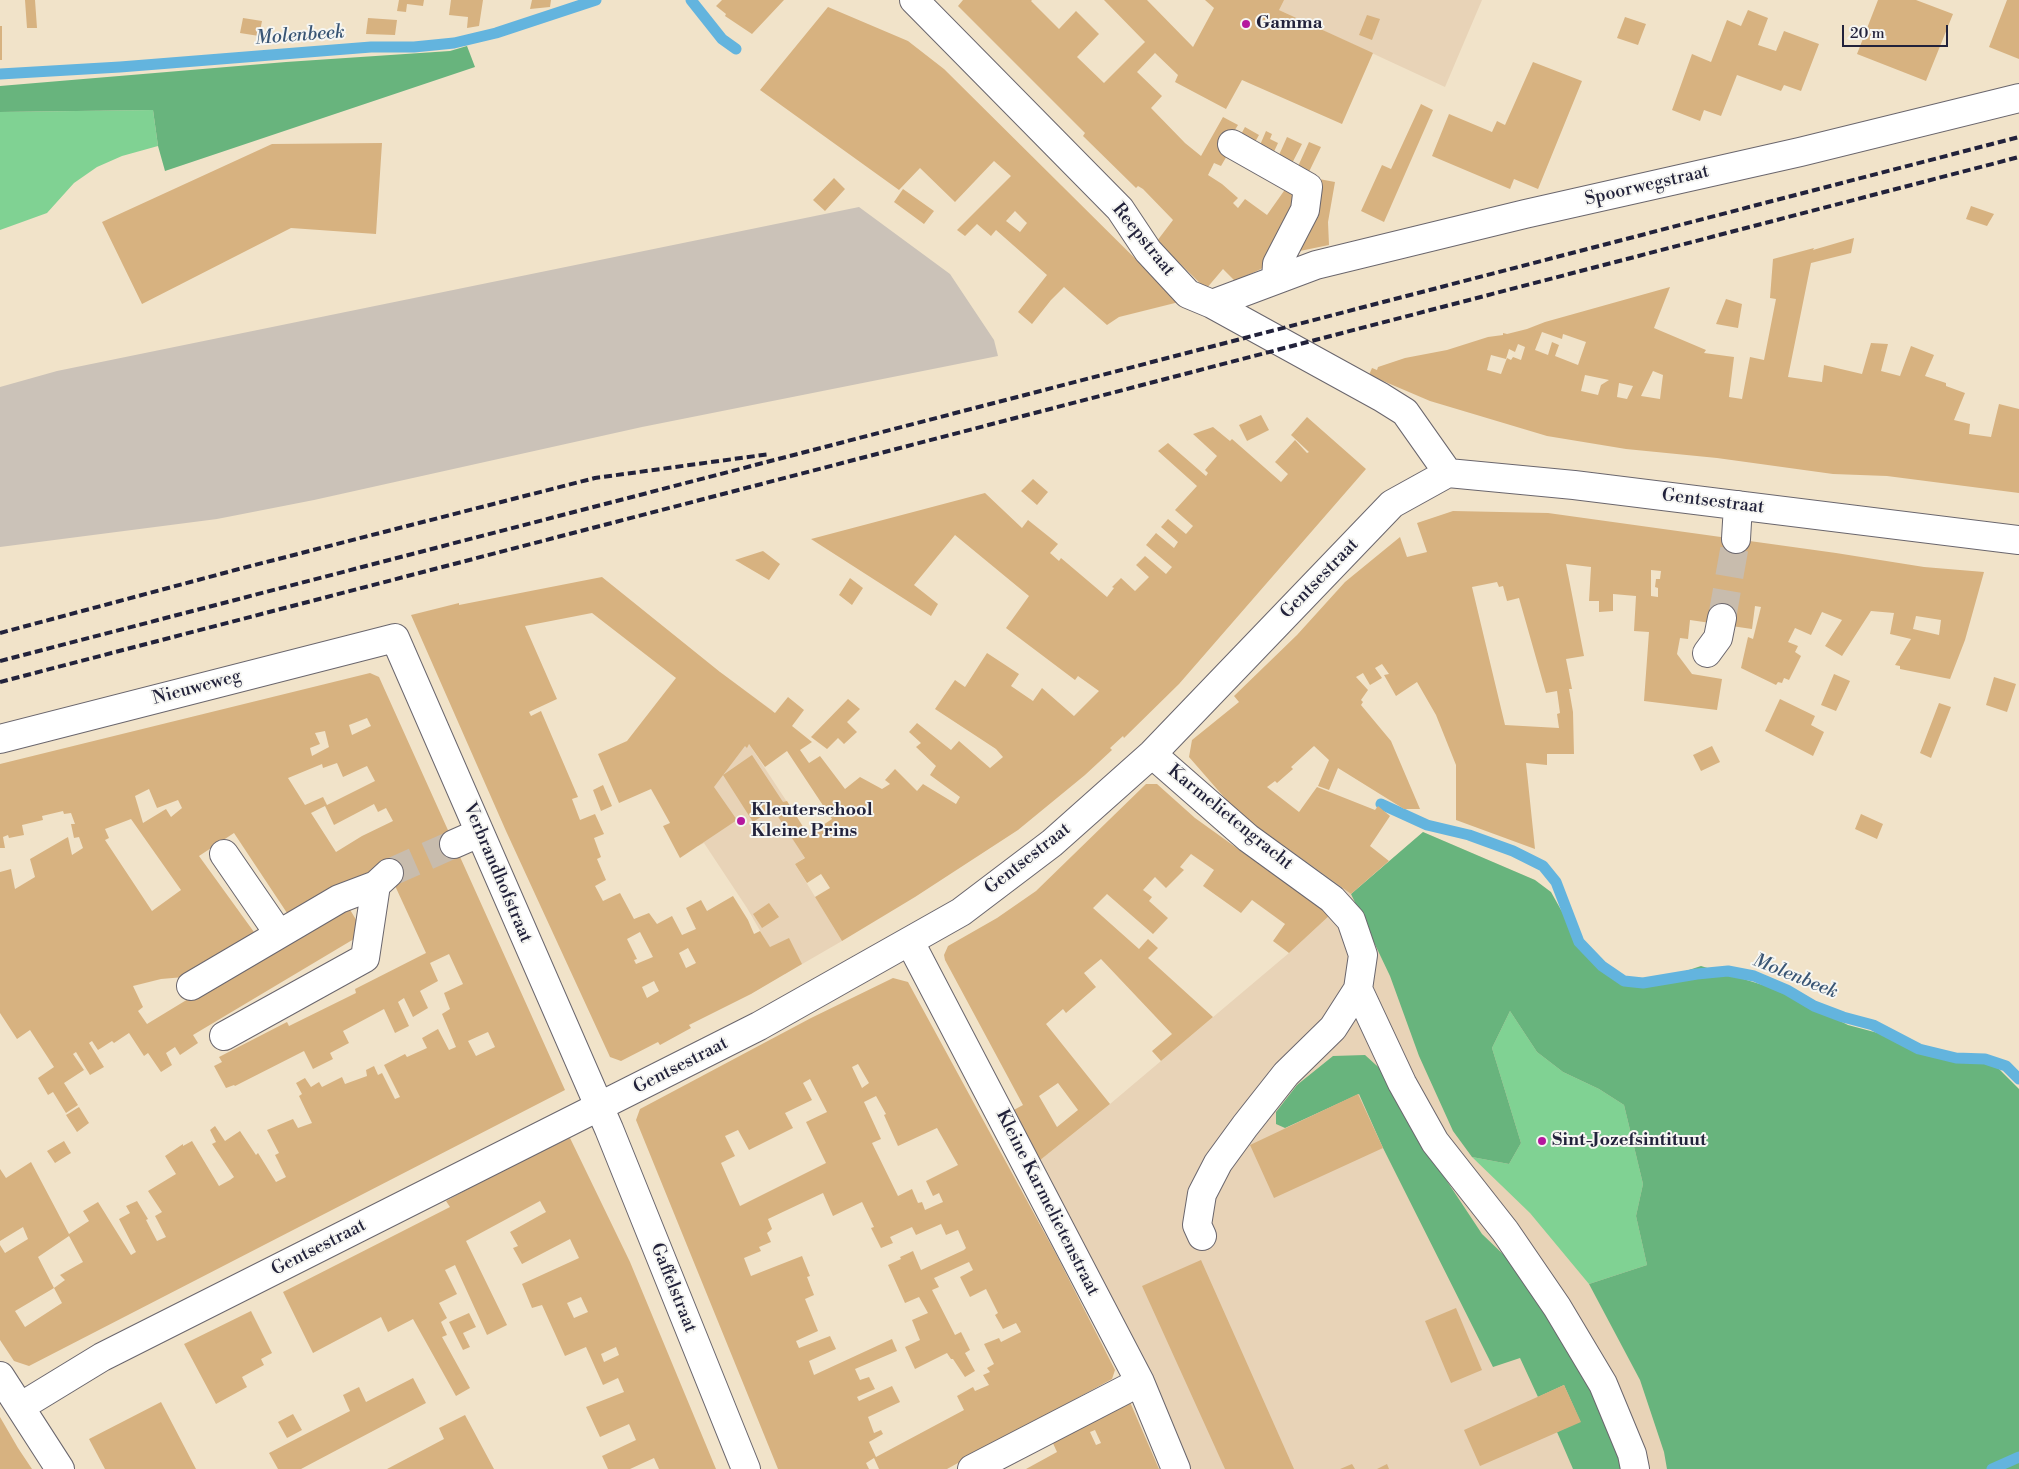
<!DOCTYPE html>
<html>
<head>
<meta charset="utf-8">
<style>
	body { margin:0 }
	#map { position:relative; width:2019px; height:1469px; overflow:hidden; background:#f1e3c9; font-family:"Libre Bodoni",serif }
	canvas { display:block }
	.scale { position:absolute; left:1842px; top:25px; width:106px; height:22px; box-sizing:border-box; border:2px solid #22223b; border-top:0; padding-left:6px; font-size:15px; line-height:18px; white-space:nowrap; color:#22223b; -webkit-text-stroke:4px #f6f6f2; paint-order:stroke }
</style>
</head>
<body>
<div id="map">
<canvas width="2019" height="1469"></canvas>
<div class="scale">20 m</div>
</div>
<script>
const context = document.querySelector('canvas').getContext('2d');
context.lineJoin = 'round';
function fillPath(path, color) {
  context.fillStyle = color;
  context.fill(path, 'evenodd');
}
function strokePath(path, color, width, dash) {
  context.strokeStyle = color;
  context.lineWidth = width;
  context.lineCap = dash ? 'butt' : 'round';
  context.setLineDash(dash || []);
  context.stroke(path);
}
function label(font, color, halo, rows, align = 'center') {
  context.font = font + ' "Libre Bodoni",serif';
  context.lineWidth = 4;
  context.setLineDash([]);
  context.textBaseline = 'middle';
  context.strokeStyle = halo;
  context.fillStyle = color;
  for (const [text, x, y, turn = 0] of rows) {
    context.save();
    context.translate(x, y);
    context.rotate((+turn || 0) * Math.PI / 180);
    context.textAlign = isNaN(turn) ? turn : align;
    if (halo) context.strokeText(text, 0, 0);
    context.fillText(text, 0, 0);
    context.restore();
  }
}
const built = new Path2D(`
	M1219,0H1482L1445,87L1279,10Z
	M720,672L773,711L749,744L818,849L795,864L842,941L785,974L747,908L704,843L698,846L673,808L678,725Z
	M1423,832L1535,880L1555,950L2019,1469H1186L1039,1161L1110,1104L1289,953L1330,915L1323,910L1342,887L1351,894Z`);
const industrial = new Path2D(`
	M859,207L950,274L994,340L998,356L642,427L314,500L217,519L0,547V387L57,371Z`);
const green = new Path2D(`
	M153,110L158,146L122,156L97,167L74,183L47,213L0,230V112Z
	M1510,1011L1537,1052L1563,1072L1599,1089L1624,1105L1643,1184L1636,1216L1647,1265L1589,1284L1530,1213L1472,1157L1509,1164L1521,1143L1492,1048Z`);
const forest = new Path2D(`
	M467,46L475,67L165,171L158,146L153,110L0,112V86L286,62L450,51Z
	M1423,832L1535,880L1551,892L1584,951L1640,986L1701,966L1776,989L1848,1025L1994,1064L2019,1089V1469H1667L1664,1452L1640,1380L1589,1284L1647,1265L1636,1216L1643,1184L1624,1105L1599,1089L1563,1072L1537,1052L1510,1011L1492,1048L1521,1143L1509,1164L1472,1157L1453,1131L1419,1056L1390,976L1351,894Z
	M1365,1055L1386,1074L1435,1163L1482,1234L1533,1283L1573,1343L1625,1469H1573L1557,1432L1580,1421L1564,1385L1538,1397L1520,1358L1493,1367L1383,1148L1359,1094L1285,1128L1276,1124V1112L1297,1085L1333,1056Z`);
const stream = new Path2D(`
	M691,0L722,39L736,49
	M0,74L120,67L371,47H414L454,43L496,33L596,0
	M1381,804L1427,825L1469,835L1513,851L1543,866L1556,882L1579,942L1602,966L1624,981L1643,983L1697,974L1728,971L1754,976L1787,990L1814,1006L1843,1017L1873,1025L1919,1049L1956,1058L1985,1059L2006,1066L2019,1079
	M1992,1469L2019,1457`);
const building = new Path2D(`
	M25,0H35L37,28H27Z
	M399,0H424L423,6L407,4L406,12L397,11Z
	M451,0H483L479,26L467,28L468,17L449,15Z
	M532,0H551L550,7L530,9Z
	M722,0H784L752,34L725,16L726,14L716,6Z
	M963,0H1032L1031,1L1059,29L1076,11L1099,34L1077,57L1104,83L1145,42L1104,0H1147L1193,47L1214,8L1205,0H1284L1279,10L1373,53L1342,124L1242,80L1226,109L1175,82L1178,75L1155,53L1137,72L1162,96L1151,108L1185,143L1201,156L1223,117L1238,125L1231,136L1232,147L1221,166L1214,163L1208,175L1222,184L1238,198L1233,203L1238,208L1245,199L1267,215L1291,181L1302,188L1275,257L1261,269L1235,281L1223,269L1206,289L1157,241L1173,220L1143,189L1138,186L1136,188L1083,136L1085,133L958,6Z
	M1878,0H1916L1953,14L1926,81L1857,54Z
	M2007,0H2019V59L1989,47Z
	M828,7L908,41L944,69L1179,302L1119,317L1107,325L1064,287L1051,300L1032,324L1018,312L1047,275L996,230L991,236L977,224L965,236L957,230L1011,176L994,161L955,202L920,168L899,190L760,90ZM1015,211L1027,223L1020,232L1006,221Z
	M1748,10L1768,18L1758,45L1776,51L1784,31L1819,44L1801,91L1784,85L1781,91L1737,75L1721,116L1704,110L1700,121L1672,110L1692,54L1711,62L1727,20L1741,26Z
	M1367,15L1380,19L1372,40L1359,35Z
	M1625,17L1646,24L1638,45L1617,38Z
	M243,18L262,21L259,36L240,33Z
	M368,18L397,20L395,35L366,34Z
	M0,26H2V60H0Z
	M1533,62L1582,81L1538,189L1514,179L1510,189L1432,156L1449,114L1492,132L1497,121L1505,125Z
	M1421,104L1433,110L1384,222L1361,211L1382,165L1391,169Z
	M1245,127L1259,135L1251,149L1238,140Z
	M1266,131L1272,134L1270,139L1278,143L1271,158L1257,152Z
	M1287,137L1302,144L1288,171L1275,164Z
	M1309,142L1321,147L1306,178L1295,173Z
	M382,143L376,234L291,228L142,304L102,222L272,144Z
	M834,178L845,189L825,211L813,200Z
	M1319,179L1335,182L1328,222L1329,245L1290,253Z
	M903,189L934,211L924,224L894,202Z
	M1971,206L1994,214L1987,226L1966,219Z
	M1854,238L1851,253L1811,263L1788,377L1822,382L1824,365L1862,374L1871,343L1888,344L1881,371L1900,376L1911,346L1934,355L1925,376L1946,383V386L1965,393L1954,420L1970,424L1969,434L1991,437L1999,404L2019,409V493L1887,476L1833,474L1717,458L1626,449L1547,436L1430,401L1369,375L1372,368L1377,370L1378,367L1405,358L1447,350L1488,337L1503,335V333L1507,334L1527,329L1545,322L1670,287L1654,328L1706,350L1704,353L1734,357L1729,397L1742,399L1750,357L1764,360L1776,299L1770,298L1773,259L1814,248L1813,250ZM1542,332L1562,339L1563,334L1586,342L1578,365L1555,356L1559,345L1552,342L1548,355L1535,350ZM1518,344L1525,347L1521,360L1513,357L1511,360L1507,358L1501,374L1487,370L1491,355L1506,359L1509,349L1515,352ZM1653,371L1663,375L1660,399L1641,396ZM1585,375L1609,380L1601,385L1598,395L1581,391ZM1619,383L1633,386L1627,399L1617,397Z
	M1726,299L1742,304L1738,328L1716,324Z
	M1261,415L1269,430L1247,441L1239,425Z
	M1307,417L1366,469L1179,684L1124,738L1123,736L1110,748L1112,750L1085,775L1018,830L915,897L842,941L815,897L830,888L821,874L807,883L795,864L805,858L773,809L753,822L723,775L752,755L783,802L787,801L808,835L832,819L787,751L765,767L749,744L747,748L745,746L714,787L737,820L680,858L663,826L670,823L651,789L619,803L598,754L627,741L676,678L592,613L525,626L557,699L529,712L531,716L541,711L578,797L572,799L580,820L595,814L604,834L594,838L601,857L597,859L606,880L595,886L603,901L620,893L634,919L649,913L657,924L672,916L682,935L696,929L686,908L701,900L707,911L733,896L748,920L754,934L760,931L770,947L789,938L802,964L751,994L689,1025L691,1028L660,1045L658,1042L621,1061L610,1057L506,831L411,615L459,603V605L602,577L720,672L775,713L788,697L804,710L792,726L812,742L800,750L809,763L820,756L845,789L860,777L882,789L890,784L885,780L895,769L917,791L923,784L956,804L960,797L930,775L936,766L916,747L921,743L909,732L917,723L951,750L959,741L990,768L1003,757L996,749L935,709L955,680L965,687L987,653L1019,674L1011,686L1033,701L1042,688L1074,716L1099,691L1078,676L1075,680L1006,628L1029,596L955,535L914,585L938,604L931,616L811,539L985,493L1022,528L1028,520L1058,544L1050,553L1059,561L1061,558L1107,597L1114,588L1112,587L1121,578L1135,591L1149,577L1136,565L1145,556L1166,574L1172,567L1146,545L1156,533L1174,548L1178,542L1161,527L1168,519L1186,534L1193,526L1175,510L1197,486L1158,451L1168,443L1206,476L1208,473L1205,470L1217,456L1193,434L1213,427L1230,441L1232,439L1281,482L1288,474L1275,462L1295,440L1307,453L1309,452L1291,435ZM640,932L653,957L636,964L634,960L637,959L627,939ZM688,948L696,963L686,968L679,953ZM654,981L659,991L647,998L642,987Z
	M1033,479L1048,492L1037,505L1021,491Z
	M1453,511L1548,513L1836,553L1924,567L1984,572L1965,640L1950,679L1900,669V666L1895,665L1911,639L1890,634L1894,613L1871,611L1842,656L1825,646L1842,620L1822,612L1811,635L1795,628L1788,642L1798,646L1795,652L1801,656L1789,680L1784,678L1782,683L1778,682L1776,685L1741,668L1748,637L1753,639L1761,607L1755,606L1752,629L1690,620L1688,639L1680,638L1677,654L1692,674L1722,679L1717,710L1644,701L1649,632L1634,631L1636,596L1613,594V611L1599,612V601H1589L1591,567L1566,564L1584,656L1566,659L1572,689H1569L1573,712L1574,754H1547V765L1526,763L1535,849L1456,820V765L1436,715L1417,682L1396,696L1384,675L1389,674L1382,664L1375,668L1382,678L1370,685L1363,673L1356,677L1368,690L1361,700L1363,702L1361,705L1391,741L1420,809H1404L1338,768L1329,790L1318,786L1329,760L1314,746L1291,767L1293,769L1277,783L1275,781L1267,787L1299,812L1317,787L1375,810L1378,806L1390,816L1370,846L1389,861L1351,894L1237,812L1189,757L1192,740L1239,702L1234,696L1297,635L1345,582L1400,537L1407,557L1427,552L1417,523ZM1651,570L1661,571L1660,579H1656L1655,587L1658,588V597L1651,596ZM1497,582L1499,587L1503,586L1507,601L1519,598L1546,693L1557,691L1560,713L1557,714L1559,728L1505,725L1472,587ZM1916,616L1941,620L1939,635L1913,629Z
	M763,551L780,564L769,580L735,560Z
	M850,578L863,588L852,605L839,595Z
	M370,673L379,677L565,1090L29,1366L14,1361L0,1340V1245L5,1253L28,1239L23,1227L0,1241V1169L6,1178L31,1162L69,1234L89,1221L83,1211L98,1202L131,1255L136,1252L119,1219L130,1213L126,1206L137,1201L148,1219L146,1220L157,1241L166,1237L155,1216L162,1212L148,1191L176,1174L165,1156L183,1144V1146L192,1141L219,1186L230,1180L234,1177L212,1144L216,1142L210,1130L215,1126L225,1141L240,1131L256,1155L258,1153L276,1182L286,1177L275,1155L279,1153L267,1130L293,1119L298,1128L312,1123L299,1096L302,1094L296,1083L305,1078L311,1087L319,1082L322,1087L342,1077L345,1084L367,1076L366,1070L374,1066L378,1075L382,1073L395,1099L400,1097L384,1065L405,1054L407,1057L427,1048L422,1038L438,1029L449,1050L456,1047L442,1014L450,1009L444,993L463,984L449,954L430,963L438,981L420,991L428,1008L413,1017L404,998L398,1002L409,1026L395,1033L384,1009L343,1031L349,1043L330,1053L333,1059L313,1069L304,1051L235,1086L234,1085L226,1088L214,1066L222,1062L219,1057L287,1022L289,1026L356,993L355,989L426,953L385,864L291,919L234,833L199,856L259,939L196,976L161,979L133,986L143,1007L138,1011L147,1024L346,903L364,933L193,1035L198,1043L180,1055L175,1047L166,1053L172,1065L161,1072L148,1053L144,1056L129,1033L114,1043L112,1041L98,1050L92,1041L89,1043L104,1067L90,1075L76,1052L73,1054L84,1070L64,1083L78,1105L66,1113L53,1092L48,1095L38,1078L54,1067L30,1030L17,1039L0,1013V872L11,869L15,889L35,877L30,859L68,837L72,855L83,848L79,837L74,838L71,824H75L71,813L64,814L63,811L42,816L43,820L22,825L24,835L9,838L8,835L3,837L5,848H0V764ZM367,718L371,726L352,735L349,725ZM325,731L329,747L312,756L310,748L320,744L315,733ZM337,763L343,777L367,766L375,781L327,805L323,797L305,805L288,778L322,764L323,768ZM149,789L157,808L178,800L182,808L171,817L166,809L143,823L135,796ZM374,804L378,812L386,808L393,821L362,836L336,852L311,813L325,806L334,825ZM131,819L181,890L152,911L105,840L109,838L105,829ZM488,1032L495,1047L476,1056L468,1041ZM69,1236L83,1262L60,1275L65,1280L54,1288L62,1303L25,1327L15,1311L54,1288L38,1257Z
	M1834,674L1850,681L1836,711L1821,705Z
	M1994,677L2016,684L2007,712L1986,705Z
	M848,699L860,709L847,722L857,732L844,744L838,738L827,749L811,737Z
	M1780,699L1815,716L1811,725L1824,732L1813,756L1765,731Z
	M1939,703L1951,707L1931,758L1920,753Z
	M1712,746L1720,762L1701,771L1693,755Z
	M1146,784H1157L1195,818L1330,915L1289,953L1273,941L1285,924L1252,900L1241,913L1203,886L1214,870L1191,854L1180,867L1184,870L1166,888L1155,877L1143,890L1152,897L1149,901L1168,918L1153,934L1107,894L1093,908L1139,949L1148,939L1158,948L1148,958L1213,1017L1161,1061L1152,1051L1172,1034L1101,959L1084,973L1096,987L1066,1013L1063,1009L1046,1024L1110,1104L1039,1161L1010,1112L1023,1105L945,960L944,955L948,946L997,918L1036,891ZM1058,1083L1078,1110L1057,1127L1039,1096Z
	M603,785L612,806L601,811L593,790Z
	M1861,814L1883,824L1877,839L1855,829Z
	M769,903L779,917L762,928L753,914Z
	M893,978L908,982L1056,1254L1115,1370L1112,1379L947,1469H879L874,1458L866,1463L869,1469H778L636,1120L640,1109L811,1018ZM858,1064L869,1083L862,1088L852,1067ZM810,1079L827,1112L806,1122L826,1163L740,1206L721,1163L735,1156L725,1136L738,1130L749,1150L793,1128L785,1113L812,1100L803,1083ZM876,1096L886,1114L884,1115L898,1146L937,1128L958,1165L926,1181L933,1196L939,1193L943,1202L925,1210L922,1202L918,1203L912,1189L898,1196L872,1143L881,1139L864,1102ZM823,1193L833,1216L862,1202L874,1227L871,1228L881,1248L893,1243L890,1237L912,1227L916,1235L941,1224L946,1235L958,1230L966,1248L964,1250L921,1270L913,1251L900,1257L901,1259L888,1265L905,1303L919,1297L928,1313L912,1320L920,1340L905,1347L915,1369L947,1353L951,1359H953L965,1377L975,1371L965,1353L970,1350L961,1332L955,1335L932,1290L939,1287L934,1278L969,1262L973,1270L960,1277L970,1297L986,1289L998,1313L995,1315L1003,1329L1016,1323L1021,1332L1001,1342L999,1338L984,1344L994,1364L987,1368L990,1372L983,1375L989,1385L975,1391L973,1387L957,1396L964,1410L876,1457L869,1442L883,1434L881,1430L874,1433L868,1417L900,1402L892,1386L859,1401L857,1397L875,1389L869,1377L860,1380L855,1369L897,1351L892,1339L814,1375L809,1361L836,1349L830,1336L799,1348L796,1341L818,1331L805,1299L814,1295L807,1277L810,1276L802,1256L751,1276L744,1258L761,1251L759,1247L771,1242L767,1233L772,1229L768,1219Z
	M1358,1094L1383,1148L1274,1198L1250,1145Z
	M79,1107L89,1123L77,1132L66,1115Z
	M570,1138L630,1262L716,1469H659L654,1458L630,1469H608L602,1456L636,1440L629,1424L600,1437L586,1407L624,1392L618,1378L603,1385L586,1347L565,1356L542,1305L532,1308L522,1284L579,1258L570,1239L522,1264L513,1248L518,1246L510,1232L546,1212L540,1201L466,1241L507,1325L487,1335L455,1265L445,1270L457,1294L439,1303L447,1318L441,1322L447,1335L442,1337L470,1388L456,1396L413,1319L388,1332L381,1317L313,1353L283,1292L450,1207L446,1201L500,1171ZM581,1297L588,1312L574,1318L567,1303ZM616,1347L619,1355L604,1362L601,1354Z
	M64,1141L71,1153L55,1163L47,1151Z
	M1201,1260L1294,1469H1225L1142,1286Z
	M1456,1308L1482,1370L1451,1383L1425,1321Z
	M251,1311L272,1353L261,1359L264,1365L242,1377L247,1387L216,1404L184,1344Z
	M469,1313L476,1327L463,1333L470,1347L463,1350L449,1322Z
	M413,1378L426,1403L301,1469H278L269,1453L350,1411L343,1395L359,1387L366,1402Z
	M1564,1385L1581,1422L1480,1466L1464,1430Z
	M161,1402L196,1469H105L89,1439Z
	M1130,1402L1159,1469H1026L1057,1452L1051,1439ZM1095,1430L1101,1443L1096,1445L1090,1432Z
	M293,1414L302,1430L287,1438L278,1422Z
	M465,1415L494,1469H387L444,1439L439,1428Z
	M0,1417L18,1448L32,1469H0Z
	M1352,1464L1355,1469H1340Z
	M1387,1464L1389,1469H1377Z`);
const minorTunnel = new Path2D(`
	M1722,618L1736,539
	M389,873L454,844`);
const minor = new Path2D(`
	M914,0L1120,209L1148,251L1188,294L1212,304L1381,397L1405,412L1448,473
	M1232,144L1308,187L1305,210L1277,264L1276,279
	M1212,304L1316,265L1525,214L1800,152L2019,98
	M1736,539L1738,505
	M1707,653L1718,638L1722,618
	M0,739L395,638L609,1129L746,1469
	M1152,754L1248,838L1332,899L1351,920L1363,955L1358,989L1333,1028L1286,1074L1245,1126L1218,1163L1202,1194L1197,1225L1202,1236
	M454,844L479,833
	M224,854L279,934
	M910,942L1140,1382L1176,1469
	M191,986L339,899L376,885
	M1358,989L1402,1083L1435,1142L1505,1231L1557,1307L1603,1384L1632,1454L1635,1469
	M224,1036L365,958L376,885L389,873
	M0,1376L60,1469
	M20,1407L102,1357L759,1026L961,912L1052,843L1152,754L1392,504L1448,473L1574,485L2019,540
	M972,1469L1140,1382`);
const rail = new Path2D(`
	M0,633L239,569L595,478L770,454
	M0,661L2019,137
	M0,682L2019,157`);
const markers = [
	[1246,24,5,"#b5179e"],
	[741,821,5,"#b5179e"],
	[1542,1141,5,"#b5179e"]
];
const poiNames = [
	["Gamma",1256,24],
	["Kleuterschool",751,811],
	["Kleine Prins",751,832],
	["Sint-Jozefsintituut",1552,1141]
];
const streetNames = [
	["Spoorwegstraat",1647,186,-13],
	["Reepstraat",1143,240,51],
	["Gentsestraat",1713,502,7],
	["Gentsestraat",1320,579,-46],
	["Nieuweweg",197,688,-15],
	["Karmelietengracht",1230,818,39],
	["Gentsestraat",1028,859,-38],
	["Verbrandhofstraat",497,873,67],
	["Gentsestraat",681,1066,-27],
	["Kleine Karmelietenstraat",1047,1203,63],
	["Gentsestraat",319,1248,-27],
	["Gaffelstraat",673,1288,68]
];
const waterNames = [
	["Molenbeek",300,36,-4],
	["Molenbeek",1795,977,22]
];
fillPath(built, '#e8d3b7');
fillPath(industrial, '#cbc2b8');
fillPath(green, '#80d293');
fillPath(forest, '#68b47d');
strokePath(stream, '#63b4de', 11);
fillPath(building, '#d7b280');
strokePath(minorTunnel, '#c8bcad', 28, [28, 14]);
strokePath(minor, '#6a666d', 30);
strokePath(minor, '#fff', 28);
strokePath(rail, '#22223b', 4, [8, 4]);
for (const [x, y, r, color] of markers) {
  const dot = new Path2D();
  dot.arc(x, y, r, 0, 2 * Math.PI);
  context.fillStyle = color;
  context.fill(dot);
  strokePath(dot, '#f6f6f2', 2);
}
label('bold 18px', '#22223b', '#f6f6f2', poiNames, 'left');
label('18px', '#22223b', '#f6f6f2', streetNames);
label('italic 19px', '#395574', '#f6f6f2', waterNames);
</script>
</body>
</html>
